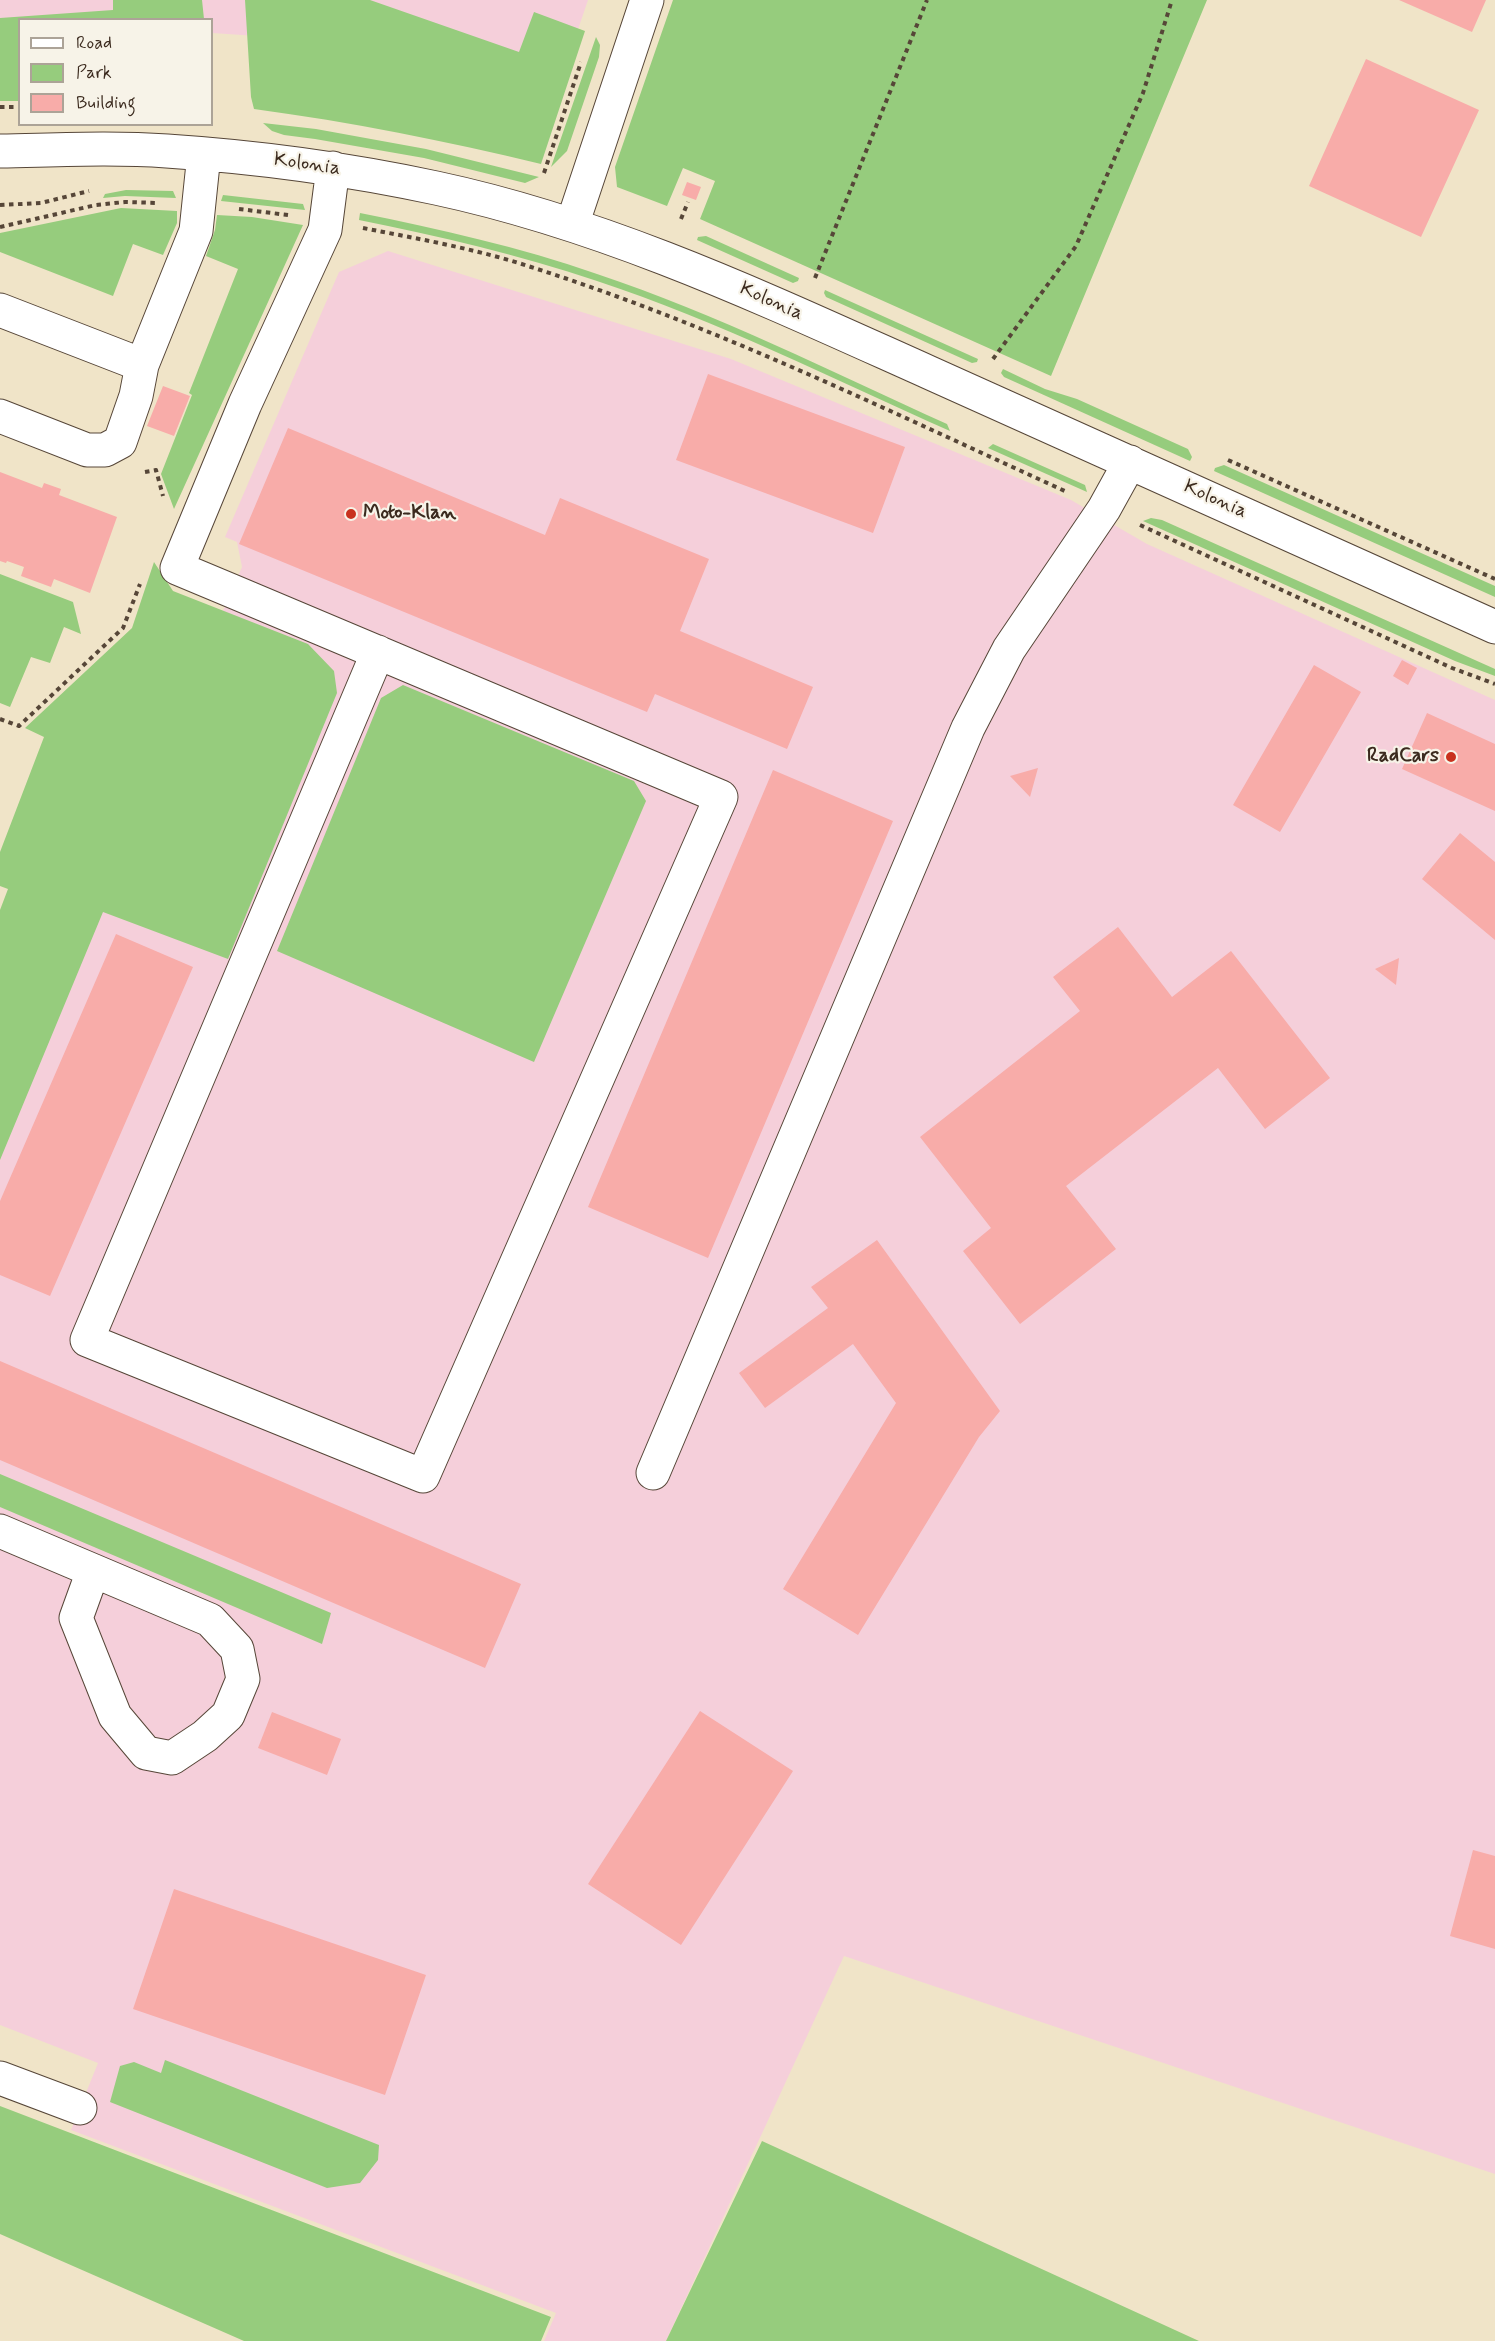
<!DOCTYPE html>
<html>
<head>
<meta charset="utf-8">
<style>
	body { margin:0 }
	#map { position:relative; width:1495px; height:2341px; overflow:hidden; background:#f0e4c8; font-family:Mynerve,sans-serif }
	canvas { display:block }
	.legend { position:absolute; left:18px; top:18px; width:195px; height:108px; box-sizing:border-box; background:#f7f3e8; border:2px solid #aca397; margin:0; padding:8px 10px; list-style:none; font-size:18px; color:#3b2a1e }
	.legend li { display:flex; align-items:center; gap:12px; height:30px }
	.legend b { width:30px; border:2px solid #aca397 }
</style>
</head>
<body>
<div id="map">
<canvas width="1495" height="2341"></canvas>
<ul class="legend">
<li><b style="height:8px;background:#fff"></b>Road</li>
<li><b style="height:16px;background:#96cc7d"></b>Park</li>
<li><b style="height:16px;background:#f8aca9"></b>Building</li>
</ul>
</div>
<script>
const context = document.querySelector('canvas').getContext('2d');
context.lineJoin = 'round';
function fillPath(path, color) {
  context.fillStyle = color;
  context.fill(path, 'evenodd');
}
function strokePath(path, color, width, dash) {
  context.strokeStyle = color;
  context.lineWidth = width;
  context.lineCap = dash ? 'butt' : 'round';
  context.setLineDash(dash || []);
  context.stroke(path);
}
function label(font, color, halo, rows, align = 'center') {
  context.font = font + ' Mynerve,sans-serif';
  context.lineWidth = 4.5;
  context.setLineDash([]);
  context.textBaseline = 'middle';
  context.strokeStyle = halo;
  context.fillStyle = color;
  for (const [text, x, y, turn = 0] of rows) {
    context.save();
    context.translate(x, y);
    context.rotate((+turn || 0) * Math.PI / 180);
    context.textAlign = isNaN(turn) ? turn : align;
    if (halo) context.strokeText(text, 0, 0);
    context.fillText(text, 0, 0);
    context.restore();
  }
}
const built = new Path2D(`
	M0,0H588L555,97L333,41L212,33V20H20L0,41Z
	M388,251L731,359L1071,500L1147,544L1495,700V2174L844,1956L666,2341H544L556,2313L71,2130L98,2063L0,2025V1021L223,611L242,567L237,542L225,537L339,272Z`);
const green = new Path2D(`
	M113,0H202L204,19L20,20L19,101H0V18L113,10Z
	M245,0H370L519,52L534,12L585,31L541,164C446,141 351,122 254,109L251,97Z
	M673,0H1207L1051,376L700,219L715,181L683,168L667,206L617,187L615,167Z
	M596,37L600,45L599,57L567,151L551,167Z
	M263,123L316,129L426,149L539,177L525,183L424,158L315,139L284,135L272,131Z
	M126,190L173,191L176,198L125,196L103,198L105,194Z
	M223,195L303,204L305,210L221,201Z
	M121,208L177,211V223L163,255L133,244L113,296L0,252V233Z
	M360,213C439,229 520,247 597,274C717,314 832,372 947,424L950,431C833,379 718,321 597,281C519,255 440,236 359,220Z
	M217,215L252,217L303,225L174,509L161,474L192,395L189,393L238,269L206,256L215,230Z
	M706,236L799,278L798,281L793,283L697,240L698,237Z
	M825,290L978,359L977,362L972,363L826,297L824,293Z
	M1003,369L1045,389L1077,399L1188,449L1192,457L1190,461L1004,377L1001,373Z
	M993,444L1085,485L1087,492L988,448Z
	M1224,465L1495,586V597L1214,471L1215,468Z
	M1151,518L1162,520L1495,669V676L1455,661L1143,521Z
	M154,562L173,591L308,644L334,671L337,693L228,959L103,912L0,1160V910L8,889L0,886V852L44,737L25,728L132,628Z
	M0,574L73,602L81,634L64,627L50,663L31,657L10,707L0,703Z
	M403,685L634,781L646,801L534,1062L277,951L381,698Z
	M0,1474L331,1613L322,1644L0,1507Z
	M165,2060L379,2145L378,2160L360,2183L327,2188L110,2102L120,2066L134,2062L161,2073Z
	M0,2106L551,2317L541,2341H244L0,2234Z
	M762,2141L1199,2341H666Z`);
const building = new Path2D(`
	M1399,0H1486L1472,32Z
	M1366,59L1479,110L1421,237L1309,186Z
	M687,182L701,187L696,200L682,195Z
	M708,374L905,447L873,533L676,460Z
	M163,386L190,396L174,436L147,426Z
	M288,428L545,535L560,498L709,559L680,631L813,687L787,749L655,694L647,712L239,544Z
	M0,472L42,488L44,483L61,489L59,495L117,517L90,593L54,579L51,587L21,576L24,567L7,561L6,563L0,561Z
	M1402,660L1417,668L1408,685L1393,676Z
	M1314,665L1361,692L1280,832L1233,805Z
	M1427,713L1495,744V811L1402,769Z
	M1038,768L1030,797L1010,776Z
	M773,770L893,821L708,1258L588,1207Z
	M1460,833L1495,862V940L1422,879Z
	M1118,927L1172,997L1231,951L1330,1078L1265,1129L1218,1068L1066,1186L1116,1249L1020,1324L963,1251L991,1228L920,1137L1080,1011L1053,977Z
	M116,934L193,967L50,1296L0,1275V1201Z
	M1399,958L1396,985L1375,969Z
	M877,1240L1000,1411L979,1437L858,1635L783,1589L896,1403L853,1344L765,1408L739,1373L828,1308L811,1287Z
	M0,1361L521,1584L485,1668L0,1460Z
	M700,1711L793,1771L681,1945L588,1884Z
	M272,1712L341,1739L327,1775L258,1748Z
	M1473,1850L1495,1856V1949L1450,1936Z
	M174,1889L426,1975L385,2095L133,2009Z`);
const path = new Path2D(`
	M0,107H20
	M544,173L581,62
	M0,205L41,203L89,191
	M239,209L288,215
	M681,219L688,202
	M0,227L96,205L125,202L159,203
	M363,228C419,239 477,249 531,267C716,326 891,412 1067,492
	M815,278L927,0
	M993,359L1076,246L1143,93L1172,0
	M1228,460L1495,579
	M145,472L156,470L163,496
	M1140,525L1452,668L1495,684
	M0,719L19,726L123,628L140,584`);
const minor = new Path2D(`
	M0,151C56,150 112,147 167,151C258,157 347,169 436,188C609,225 767,300 928,372C1117,457 1306,542 1495,627
	M333,168L325,230L245,404L177,568L232,591L721,797L423,1476L87,1340L378,652
	M572,225L647,0
	M0,310L142,365
	M0,416L87,450H105L120,442L136,396L142,365L196,231L204,154
	M653,1473L968,728L1009,649L1104,509L1130,462
	M0,1531L210,1620L237,1649L243,1679L228,1715L205,1736L172,1758L146,1753L115,1716L76,1618L93,1571
	M0,2078L80,2108`);
const markers = [
	[351,514,6,"#c8321e"],
	[1451,757,6,"#c8321e"]
];
const streetNames = [
	["Kolonia",307,165,8],
	["Kolonia",771,302,24],
	["Kolonia",1215,500,24]
];
const poiNames = [
	["Moto-Klan",363,514],
	["RadCars",1439,757,"right"]
];
fillPath(built, '#f5cfda');
fillPath(green, '#96cc7d');
fillPath(building, '#f8aca9');
strokePath(minor, '#564638', 35);
strokePath(path, '#564638', 4, [4.5, 4.5]);
strokePath(minor, '#fff', 33);
for (const [x, y, r, color] of markers) {
  const dot = new Path2D();
  dot.arc(x, y, r, 0, 2 * Math.PI);
  context.fillStyle = color;
  context.fill(dot);
  strokePath(dot, '#f7f3e8', 2);
}
label('20px', '#3b2a1e', '#f7f3e8', streetNames);
label('bold 20px', '#3b2a1e', '#f7f3e8', poiNames, 'left');
</script>
</body>
</html>
